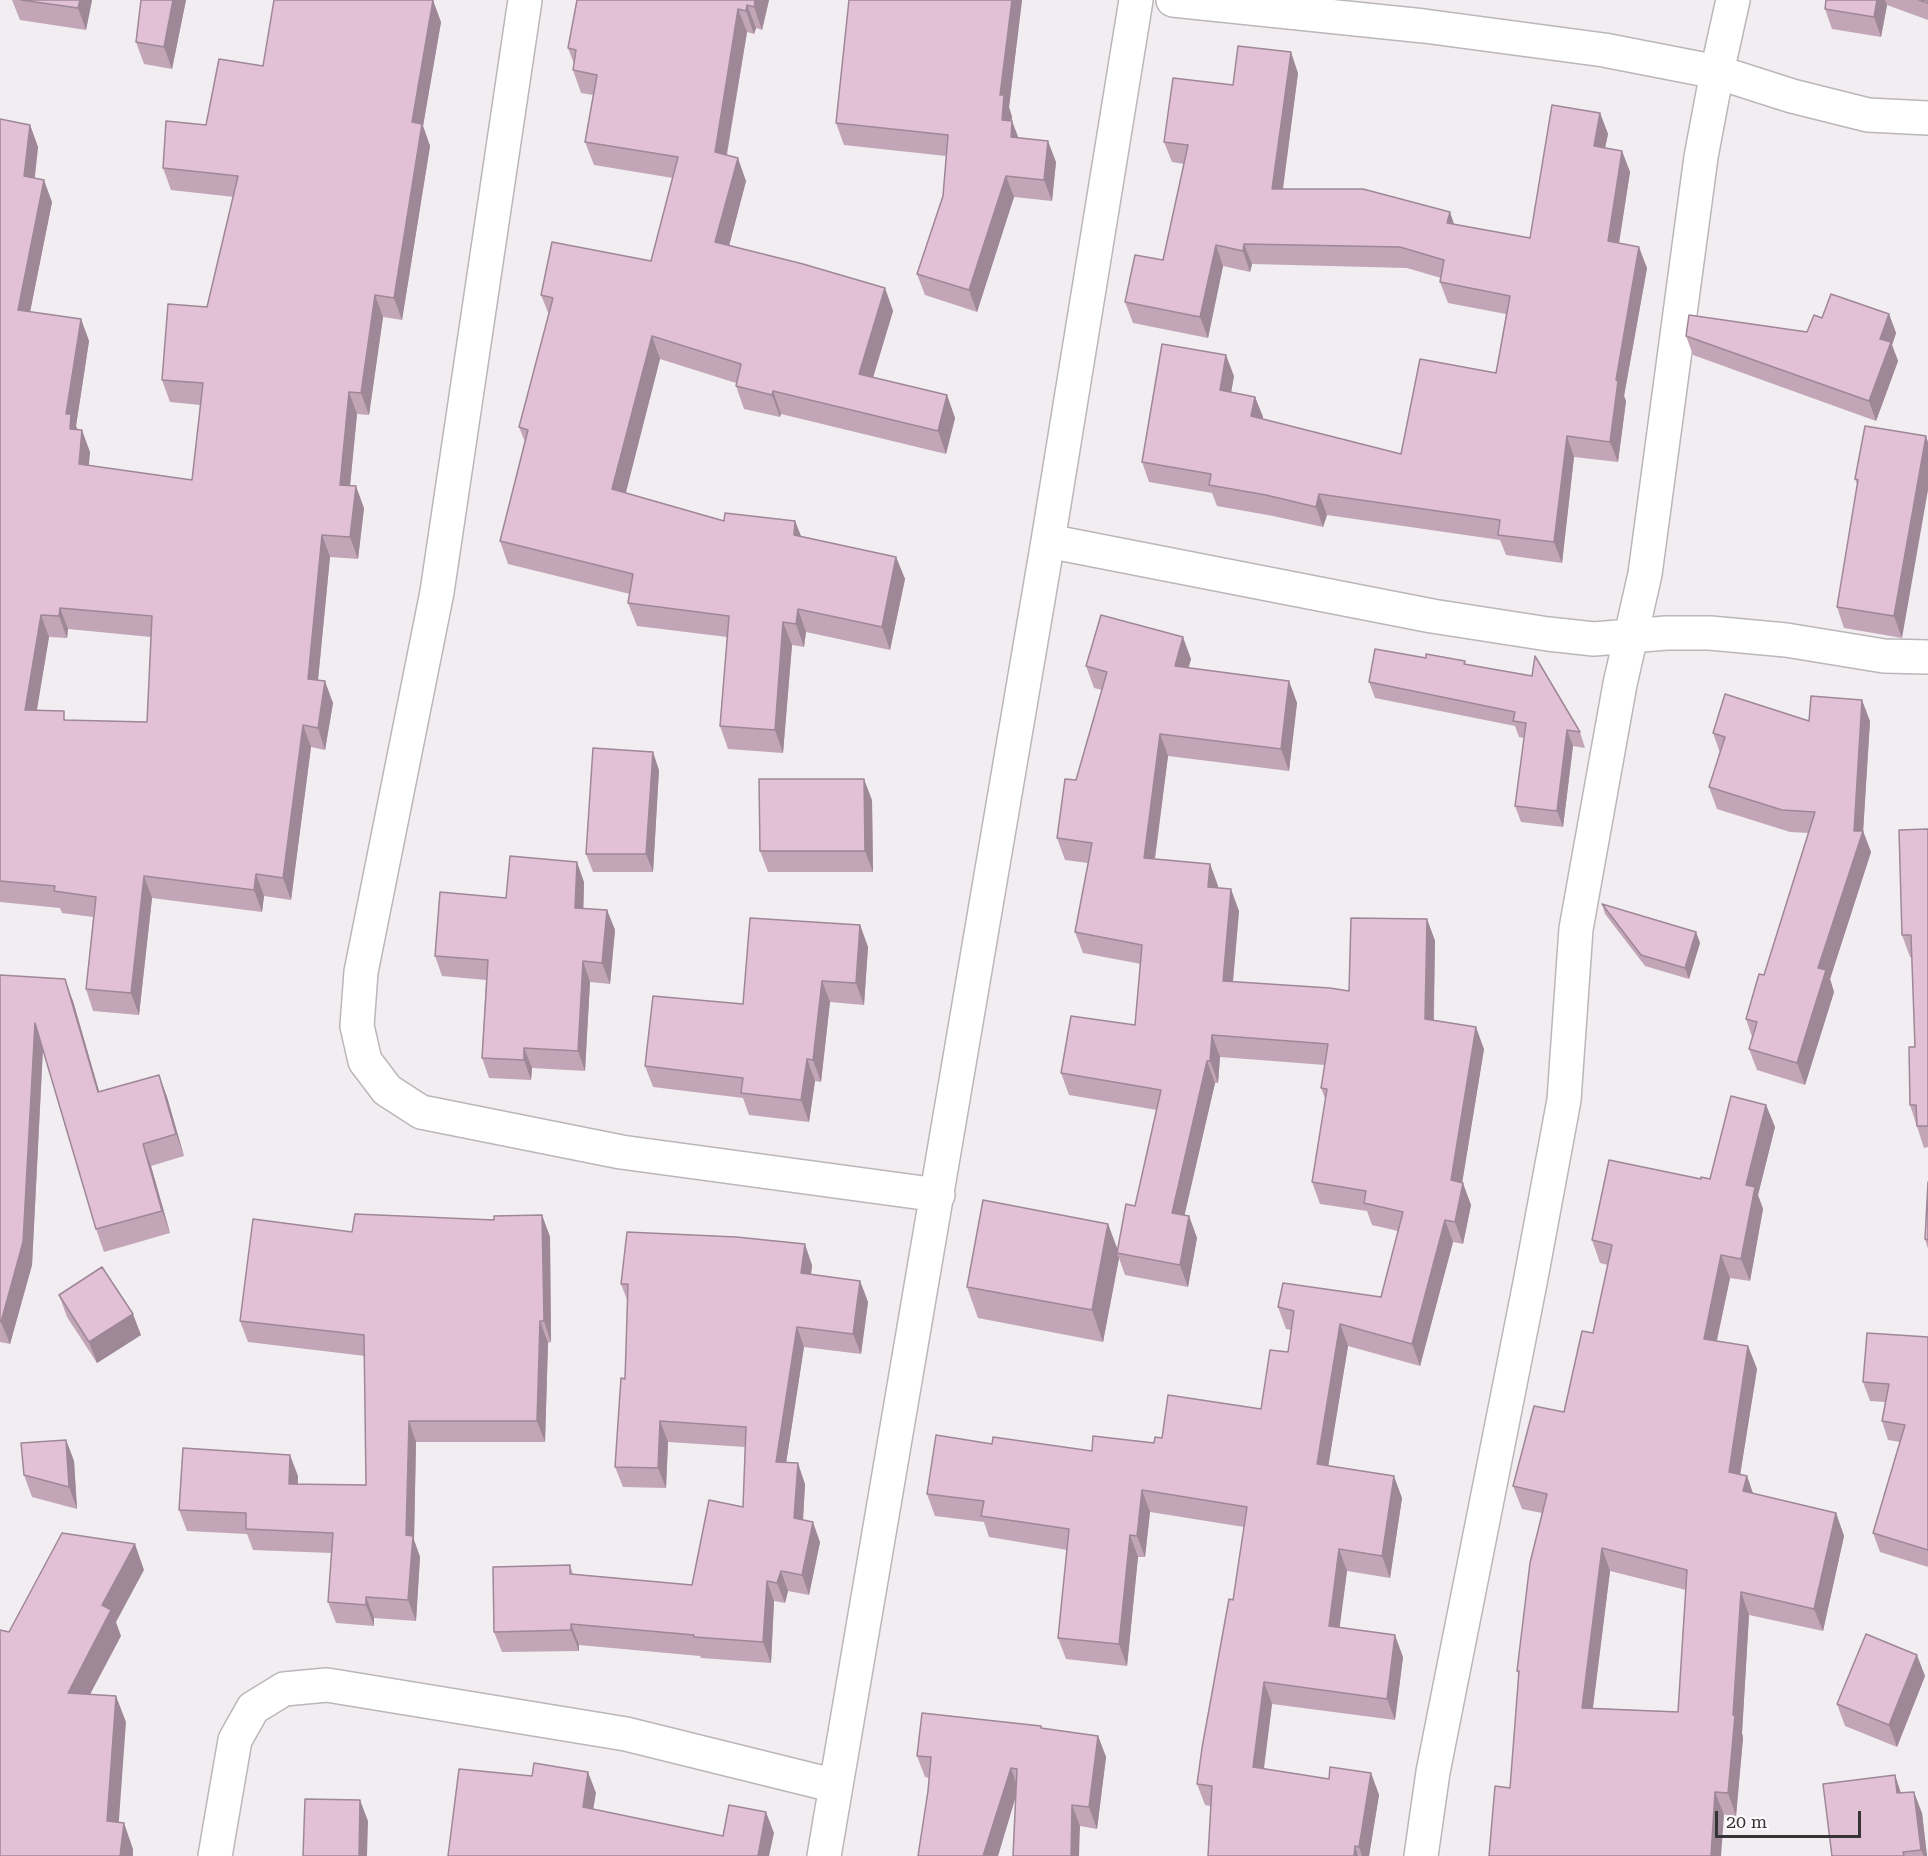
<!DOCTYPE html>
<html>
<head>
<meta charset="utf-8">
<style>
	body { margin:0 }
	#map { position:relative; width:1928px; height:1856px; overflow:hidden; background:#f2edf0; font-family:"Roboto Serif",serif }
	canvas { display:block }
	.scale { position:absolute; left:1715px; top:1811px; width:146px; height:27px; box-sizing:border-box; border:3px solid #373436; border-top:0; padding-left:8px; font-size:18px; line-height:21px; white-space:nowrap; color:#373436; -webkit-text-stroke:4px #fffafd; paint-order:stroke }
</style>
</head>
<body>
<div id="map">
<canvas width="1928" height="1856"></canvas>
<div class="scale">20 m</div>
</div>
<script>
const context = document.querySelector('canvas').getContext('2d');
context.lineJoin = 'round';
function strokePath(path, color, width, dash) {
  context.strokeStyle = color;
  context.lineWidth = width;
  context.lineCap = dash ? 'butt' : 'round';
  context.setLineDash(dash || []);
  context.stroke(path);
}
function fillPath(path, color) {
  context.fillStyle = color;
  context.fill(path, 'evenodd');
}
const street = new Path2D(`
	M525,0L437,592L361,972L357,1026L365,1061L387,1090L421,1112L621,1152L938,1195
	M1173,0L1424,26L1604,50L1717,72L1792,96L1868,115L1928,118
	M1048,541L1432,616L1548,634L1594,639L1666,633H1710L1786,640L1884,656L1928,657
	M215,1856L235,1740L253,1708L284,1689L327,1685L626,1734L836,1786
	M824,1856L1048,541L1136,0
	M1421,1856L1433,1772L1530,1283L1564,1100L1576,929L1620,684L1645,574L1701,157L1717,72L1733,0`);
const wall = new Path2D(`
	M12,0H92L86,30L20,20Z
	M186,0L172,69L144,64L136,42Z
	M577,0H769L762,30L756,28L754,34L747,32L727,155L746,181L729,246L885,288L893,311L873,378L947,395L955,418L946,454L781,414L780,417L744,409L736,386V383L660,359L625,493L724,521H795L801,536L896,557L905,579L890,650L806,632L804,647L792,645L783,753L728,749L720,726L727,637L637,626L628,603L630,594L508,564L500,541L525,442L519,427L549,315L541,295L651,261L673,178L594,165L585,142L593,95L581,93L573,70L574,64L568,48Z
	M849,0H1022L1009,107L1012,117V121L1018,138L1056,162L1052,201L1014,197L977,312L925,295L917,274L943,196L946,156L844,145L836,123Z
	M1826,0H1928V20L1887,5L1881,37L1832,29L1825,9Z
	M441,22L423,126L430,146L402,320L383,317L369,415L357,414L350,486L364,508L358,559L330,557L318,680L333,703L325,750L311,747L291,900L264,896L262,912L152,898L139,1015L93,1011L86,989L93,917L62,913L60,908L0,902V119L30,125L38,147L35,178L52,202L30,312L81,319L89,341L76,426L90,452L88,466L192,480L200,405L170,402L162,380L207,307L234,197L171,190L163,168L263,66ZM68,629L151,637L147,722L67,720L37,710L49,637L67,638Z
	M1298,73L1283,189L1454,224L1530,238L1600,113L1608,134L1605,148L1622,151L1630,172L1619,243L1647,268L1624,396L1626,401L1618,462L1574,457L1562,563L1506,555L1500,540L1327,515L1323,527L1273,516L1217,506L1212,493L1149,482L1142,462L1234,376L1231,392L1255,397L1263,417V419L1401,454L1496,373L1506,314L1448,303L1440,282L1441,278L1407,268L1252,264L1250,272L1223,266L1208,338L1133,323L1125,302L1163,260L1184,164L1172,162L1164,142L1233,85Z
	M1889,314L1896,333L1892,345L1898,361L1876,421L1693,355L1686,336L1807,332L1822,318Z
	M1865,426L1902,638L1844,628L1837,607L1857,484L1855,479Z
	M1426,658L1465,661L1466,665L1580,732L1585,748L1573,746L1563,827L1521,822L1515,806L1524,738L1519,737L1515,726L1375,698L1369,682Z
	M1191,659L1188,668L1289,681L1297,703L1289,771L1168,756L1155,859L1210,864L1218,886V888L1239,911L1233,982L1349,991L1427,919L1435,941L1434,1020L1484,1049L1462,1183L1471,1205L1463,1244L1453,1242L1420,1366L1348,1346L1328,1466L1402,1498L1390,1578L1347,1571L1339,1628L1403,1657L1395,1720L1272,1704L1264,1769L1329,1779L1371,1773L1379,1795L1369,1856H1208L1211,1806L1205,1805L1197,1784L1233,1600L1244,1527L1150,1512L1145,1557H1138L1127,1666L1066,1659L1058,1638L1067,1550L989,1537L984,1522L935,1516L927,1494L992,1444L1092,1451L1154,1443L1162,1438L1261,1409L1288,1352L1291,1330L1286,1329L1278,1307L1381,1297L1398,1231L1372,1225L1367,1211L1320,1204L1312,1182L1326,1101L1321,1088L1325,1065L1220,1057L1218,1083H1215L1184,1215L1189,1216L1197,1238L1188,1287L1125,1275L1119,1258L1103,1342L978,1318L967,1287L1108,1224L1118,1250L1135,1206L1157,1110L1069,1095L1061,1073L1135,1025L1141,964L1083,953L1075,932L1088,863L1065,860L1057,838L1076,780L1102,690L1094,688L1086,666Z
	M1809,721H1870L1863,831L1871,852L1830,979L1834,992L1805,1085L1757,1070L1749,1049L1752,1037L1746,1019L1764,975L1809,833L1790,832L1717,809L1709,787L1720,753L1713,733Z
	M659,770L653,872H593L586,854Z
	M872,800L873,872H768L760,851Z
	M1928,829V1147L1924,1148L1910,1105L1915,1047L1912,957H1910L1902,935Z
	M584,882L583,909L607,910L615,930L610,984L590,982L585,1071L532,1068L531,1080L489,1078L482,1058L486,980L442,976L435,956L506,898Z
	M1602,904L1696,932L1700,943L1689,979L1645,966L1605,914Z
	M860,925L868,947L864,1005L830,1002L821,1082L815,1081L809,1122L749,1115L743,1098L653,1087L645,1066L743,1004Z
	M0,975L73,1001L99,1092L159,1075L167,1097L184,1156L151,1166L170,1233L104,1252L96,1229L43,1050L32,1265L10,1344L0,1342Z
	M1766,1105L1775,1127L1758,1195L1763,1209L1750,1281L1730,1278L1717,1341L1748,1346L1757,1369L1740,1475L1747,1476L1753,1494L1836,1513L1844,1536L1823,1631L1749,1615L1742,1733L1743,1738L1736,1816L1510,1788L1519,1675L1517,1671L1542,1513L1522,1509L1513,1486L1564,1412L1593,1333L1608,1265L1600,1263L1592,1240L1701,1179H1710ZM1610,1571L1686,1590L1678,1712L1593,1708Z
	M1928,1182V1249L1925,1239Z
	M542,1215L550,1237L551,1342L548,1343L545,1442H416L414,1540L420,1557L416,1621L374,1618V1626L336,1623L328,1602L332,1553L253,1550L247,1534L187,1531L179,1510L298,1476V1484L366,1485L365,1356L248,1342L240,1321L352,1232Z
	M812,1265L811,1275L860,1281L868,1302L861,1354L804,1347L786,1463L805,1484L803,1520L820,1542L809,1595L788,1591L785,1603L774,1601L771,1663L701,1658L700,1656L579,1645V1651L502,1652L494,1632L570,1565L573,1574L692,1585L743,1507L745,1447L668,1442L666,1488L623,1487L615,1467L625,1379L628,1302L621,1284Z
	M59,1295L141,1335L97,1363L67,1317Z
	M1928,1337V1567L1880,1552L1873,1533L1900,1442L1888,1440L1882,1421L1885,1402L1870,1401L1863,1382Z
	M66,1440L74,1461L77,1509L32,1497L24,1475Z
	M1925,1676L1897,1747L1845,1726L1837,1704Z
	M1041,1726L1042,1728L1098,1736L1106,1757L1097,1829L1080,1826L1015,1799L998,1856H918L928,1791L929,1778L925,1777L917,1756Z
	M1895,1775L1901,1793L1922,1813L1927,1856H1832Z`);
const shadedWall = new Path2D(`
	M80,0H92L86,30L78,8Z
	M173,0H186L172,69L164,47Z
	M433,0L441,22L423,126L430,146L402,320L394,298L412,122Z
	M755,0H769L762,30L754,7Z
	M1012,0H1022L1009,107L1012,117L1010,141L1002,120L1000,95Z
	M1877,0H1885L1887,5L1881,37L1874,17Z
	M747,5L756,28L754,34L746,11Z
	M738,9L747,32L723,175L715,152Z
	M1291,52L1298,73L1280,210L1272,189Z
	M1600,113L1608,134L1601,167L1594,146Z
	M1012,121L1020,142L1011,137Z
	M30,125L38,147L32,198L24,176Z
	M1048,141L1056,162L1052,201L1044,180Z
	M1622,151L1630,172L1616,262L1608,241Z
	M738,158L746,181L724,265L715,242Z
	M1006,176L1014,197L977,312L969,290Z
	M44,180L52,202L26,332L18,310Z
	M1450,212L1457,233L1447,223Z
	M1244,244L1252,264L1250,272L1243,251Z
	M1216,245L1223,266L1208,338L1200,317Z
	M1639,247L1647,268L1624,396L1626,401L1618,462L1610,442L1616,380Z
	M885,288L893,311L867,397L859,374Z
	M375,295L383,317L369,415L361,393Z
	M1889,314L1896,333L1892,345L1898,361L1876,421L1869,401L1880,339Z
	M81,319L89,341L76,426L79,436L70,429L66,414Z
	M652,336L660,359L621,512L612,489Z
	M1226,355L1234,376L1228,410L1220,390Z
	M773,391L781,414L780,417L772,395Z
	M349,392L357,414L348,506L340,485Z
	M947,395L955,418L946,454L938,431Z
	M1255,397L1263,417L1259,437L1251,416Z
	M82,430L90,452L87,486L79,464Z
	M1567,436L1574,457L1562,563L1554,542Z
	M1926,436L1928,442V490L1902,638L1894,616Z
	M356,486L364,508L358,559L350,537Z
	M1319,494L1327,515L1323,527L1316,507Z
	M795,521L804,544L794,535Z
	M322,535L330,557L316,700L308,679Z
	M896,557L905,579L890,650L882,627Z
	M60,608L68,629L67,638L59,616Z
	M798,609L806,632L804,647L796,624Z
	M41,615L49,637L33,732L25,710Z
	M783,622L792,645L783,753L775,730Z
	M1183,637L1191,659L1183,688L1175,666Z
	M325,681L333,703L325,750L318,728Z
	M1289,681L1297,703L1289,771L1281,749Z
	M1862,700L1870,721L1863,833V831L1871,852L1830,979L1834,992L1805,1085L1797,1063L1818,968L1854,831Z
	M303,725L311,747L291,900L283,878Z
	M1567,730L1573,746L1563,827L1557,811Z
	M1160,734L1168,756L1152,880L1144,858Z
	M653,752L659,770L653,872L646,854Z
	M864,779L872,800L873,872L865,851Z
	M577,862L584,882L583,928L575,908Z
	M1210,864L1218,886L1216,909L1208,887Z
	M256,874L264,896L262,912L254,890Z
	M144,876L152,898L139,1015L131,993Z
	M1231,889L1239,911L1231,1003L1223,981Z
	M607,910L615,930L610,984L602,963Z
	M1427,919L1435,941L1433,1040L1425,1019Z
	M860,925L868,947L864,1005L856,983Z
	M1696,932L1700,943L1689,979L1685,968Z
	M583,961L590,982L585,1071L578,1051Z
	M65,979L73,1001L106,1115L98,1092Z
	M822,981L830,1002L821,1082L813,1060Z
	M35,1023L43,1046L32,1265L10,1344L1,1322Z
	M1476,1027L1484,1049L1459,1202L1451,1180Z
	M1212,1035L1220,1057L1218,1083L1210,1061Z
	M524,1048L532,1068L531,1080L524,1060Z
	M807,1059L815,1081L809,1122L801,1100Z
	M1207,1061L1215,1083L1180,1235L1172,1213Z
	M159,1075L167,1097L184,1156L176,1134Z
	M1766,1105L1775,1127L1758,1195L1763,1209L1750,1281L1741,1259L1746,1185Z
	M143,1144L151,1166L170,1233L162,1211Z
	M1463,1183L1471,1205L1463,1244L1455,1222Z
	M542,1215L550,1237L551,1342L544,1321Z
	M1189,1216L1197,1238L1188,1287L1180,1265Z
	M1445,1220L1453,1242L1420,1366L1412,1344Z
	M1108,1224L1119,1254L1117,1253L1119,1258L1103,1342L1092,1310Z
	M805,1244L812,1265L809,1294L801,1273Z
	M1721,1255L1730,1278L1712,1362L1704,1339Z
	M860,1281L868,1302L861,1354L853,1334Z
	M133,1314L141,1335L97,1363L89,1342Z
	M540,1321L548,1343L545,1442L537,1421Z
	M1340,1324L1348,1346L1325,1486L1317,1464Z
	M797,1327L804,1347L783,1483L776,1462Z
	M1748,1346L1757,1369L1737,1494L1729,1472Z
	M409,1421L416,1442L414,1540L420,1557L416,1621L408,1600L406,1535Z
	M660,1421L668,1442L666,1488L658,1468Z
	M66,1440L74,1461L77,1509L69,1487Z
	M290,1455L298,1476L296,1505L289,1484Z
	M798,1463L805,1484L802,1538L794,1518Z
	M1394,1476L1402,1498L1390,1578L1382,1556Z
	M1747,1476L1755,1499L1743,1491Z
	M1142,1490L1150,1512L1145,1557L1137,1536Z
	M1836,1513L1844,1536L1823,1631L1814,1609Z
	M813,1522L820,1542L809,1595L802,1575Z
	M1130,1535L1138,1557L1127,1666L1119,1644Z
	M135,1544L144,1570L116,1622L121,1636L77,1719L68,1693L102,1605Z
	M1602,1548L1610,1571L1590,1730L1582,1708Z
	M1339,1549L1347,1571L1337,1648L1329,1626Z
	M781,1571L788,1591L785,1603L777,1583Z
	M767,1581L774,1601L771,1663L763,1642Z
	M1741,1592L1749,1615L1742,1733L1743,1738L1736,1816L1728,1793Z
	M366,1597L374,1618V1626L366,1605Z
	M571,1624L579,1645V1651L571,1630Z
	M1395,1635L1403,1657L1395,1720L1387,1699Z
	M1917,1655L1925,1676L1897,1747L1889,1725Z
	M1264,1682L1272,1704L1261,1789L1253,1767Z
	M116,1696L126,1722L117,1847L107,1821Z
	M1098,1736L1106,1757L1097,1829L1089,1807Z
	M1011,1768L1018,1789L998,1856H983Z
	M588,1772L596,1793L590,1828L583,1807Z
	M1371,1773L1379,1795L1369,1856H1362L1359,1847Z
	M1895,1775L1902,1797L1897,1793Z
	M1715,1792L1724,1815L1721,1856H1711Z
	M1914,1792L1922,1813L1927,1856H1924L1921,1850Z
	M360,1800L368,1821L367,1856H359Z
	M1072,1805L1080,1826L1079,1856H1071Z
	M766,1812L774,1833L769,1856H758Z
	M124,1823L133,1849V1856H120Z
	M1355,1846L1358,1856H1354Z`);
const building = new Path2D(`
	M21,0H80L78,8Z
	M141,0H173L164,47L136,42Z
	M274,0H433L412,122L422,124L394,298L375,295L361,393L349,392L340,485L356,486L350,537L322,535L308,679L325,681L318,728L303,725L283,878L256,874L254,890L144,876L131,993L86,989L96,897L54,891L55,886L0,881V119L30,125L24,176L44,180L18,310L81,319L66,414H71L70,429L82,430L79,464L192,480L203,383L162,380L168,304L207,307L238,176L163,168L166,121L206,125L219,59L263,66ZM60,608L152,616L147,722L64,720V711L25,710L41,615L59,616Z
	M577,0H755L754,7L747,5L746,11L738,9L715,152L738,158L715,242L803,264L885,288L859,374L947,395L938,431L773,391L772,395L736,386L741,364L652,336L612,489L724,521L725,513L795,521L794,535L896,557L882,627L798,609L796,624L783,622L775,730L720,726L729,616L628,603L633,574L500,541L528,430L519,427L553,298L541,295L552,242L651,261L678,157L585,142L597,75L573,70L576,50L568,48Z
	M849,0H1012L1000,95H1004L1002,120L1012,121L1011,137L1048,141L1044,180L1006,176L969,290L917,274L943,196L948,135L836,123Z
	M1826,0H1877L1874,17L1825,9Z
	M1919,0H1928V3Z
	M1238,46L1291,52L1272,189H1363L1450,212L1447,223L1530,238L1552,105L1600,113L1594,146L1622,151L1608,241L1639,247L1616,380L1618,381L1610,442L1567,436L1554,542L1498,535L1500,520L1319,494L1316,507L1266,495L1209,485L1211,474L1142,462L1162,344L1226,355L1220,390L1255,397L1251,416L1401,454L1420,359L1496,373L1510,296L1440,282L1444,260L1400,247L1244,244L1243,251L1216,245L1200,317L1125,302L1135,255L1163,260L1188,145L1164,142L1173,78L1233,85Z
	M1831,294L1889,314L1880,339L1891,342L1869,401L1686,336L1689,315L1807,332L1814,315L1822,318Z
	M1865,426L1926,436L1894,616L1837,607L1858,480L1855,479Z
	M1101,615L1183,637L1175,666L1289,681L1281,749L1160,734L1144,858L1210,864L1208,887L1231,889L1223,981L1330,988L1349,991L1351,918L1427,919L1425,1019L1476,1027L1451,1180L1463,1183L1455,1222L1445,1220L1412,1344L1340,1324L1317,1464L1394,1476L1382,1556L1339,1549L1329,1626L1395,1635L1387,1699L1264,1682L1253,1767L1329,1779L1330,1767L1371,1773L1359,1847L1355,1846L1354,1856H1208L1212,1786L1197,1784L1202,1748L1229,1599L1233,1600L1247,1507L1142,1490L1137,1536L1130,1535L1119,1644L1058,1638L1069,1529L981,1516L984,1501L927,1494L936,1435L992,1444L993,1437L1092,1451L1093,1436L1154,1443L1155,1437L1162,1438L1168,1395L1261,1409L1270,1350L1288,1352L1294,1311L1278,1307L1283,1283L1381,1297L1403,1212L1364,1203L1366,1191L1312,1182L1327,1089L1321,1088L1328,1044L1212,1035L1210,1061H1207L1172,1213L1189,1216L1180,1265L1117,1253L1126,1204L1135,1206L1161,1090L1061,1073L1071,1016L1135,1025L1142,945L1075,932L1092,843L1057,838L1065,779L1076,780L1107,672L1086,666Z
	M1375,649L1426,658V654L1465,661L1464,664L1532,676L1535,656L1580,732L1567,730L1557,811L1515,806L1526,723L1513,721L1515,712L1369,682Z
	M1725,694L1809,721L1811,696L1862,700L1854,831H1863L1818,968L1826,970L1797,1063L1749,1049L1757,1022L1746,1019L1759,974L1764,975L1815,812L1782,810L1709,787L1725,737L1713,733Z
	M593,748L653,752L646,854H586Z
	M759,779H864L865,851H760Z
	M1928,829V1126H1917L1916,1105H1910L1909,1047H1915L1911,935H1902L1899,830Z
	M510,856L577,862L575,908L607,910L602,963L583,961L578,1051L524,1048V1060L482,1058L488,960L435,956L440,892L506,898Z
	M1602,904L1696,932L1685,968L1641,955Z
	M750,918L860,925L856,983L822,981L813,1060L807,1059L801,1100L741,1093L743,1078L645,1066L653,996L743,1004Z
	M0,975L65,979L98,1092L159,1075L176,1134L143,1144L162,1211L96,1229L35,1023L23,1242L1,1322L0,1321Z
	M1731,1096L1766,1105L1746,1185L1755,1187L1741,1259L1721,1255L1704,1339L1748,1346L1729,1472L1747,1476L1743,1491L1836,1513L1814,1609L1741,1592L1733,1715H1735L1728,1793L1715,1792L1711,1856H1489L1495,1786L1510,1788L1519,1671H1517L1530,1563L1547,1494L1513,1486L1534,1406L1564,1412L1582,1331L1593,1333L1612,1245L1592,1240L1609,1160L1701,1179V1177L1710,1179ZM1602,1548L1687,1570L1678,1712L1582,1708Z
	M1928,1182V1240L1925,1239Z
	M983,1200L1108,1224L1092,1310L967,1287Z
	M355,1214L494,1220V1216L542,1215L544,1321H540L537,1421H409L406,1535L413,1536L408,1600L366,1597V1605L328,1602L333,1533L246,1529V1513L179,1510L183,1448L290,1455L289,1484L366,1485L364,1335L240,1321L253,1219L352,1232Z
	M627,1232L736,1237L805,1244L801,1273L860,1281L853,1334L797,1327L776,1462L798,1463L794,1518L813,1522L802,1575L781,1571L777,1583L767,1581L763,1642L694,1637V1635L571,1624V1630L494,1632L493,1567L570,1565V1574L692,1585L709,1500L743,1507L746,1427L660,1421L658,1468L615,1467L621,1378L625,1379L628,1284H621Z
	M102,1267L133,1314L89,1342L59,1295Z
	M1867,1333L1928,1337V1550L1873,1533L1905,1425L1882,1421L1889,1384L1863,1382Z
	M66,1440L69,1487L24,1475L21,1443Z
	M62,1533L135,1544L102,1605L111,1610L68,1693L116,1696L107,1821L124,1823L120,1856H0V1630L9,1632Z
	M1866,1634L1917,1655L1889,1725L1837,1704Z
	M922,1713L1041,1726V1728L1098,1736L1089,1807L1072,1805L1071,1856H1013L1017,1769L1011,1768L983,1856H918L928,1791L931,1757L917,1756Z
	M534,1763L588,1772L583,1807L723,1836L729,1805L766,1812L758,1856H448L459,1769L532,1776Z
	M1895,1775L1897,1793L1914,1792L1921,1850L1903,1852L1904,1856H1832L1823,1784Z
	M305,1799L360,1800L359,1856H303Z`);
strokePath(street, '#bbb6b9', 36);
strokePath(street, '#fff', 33);
fillPath(wall, '#c2a6b8');
fillPath(shadedWall, '#9e8796');
fillPath(building, '#e2c1d6');
strokePath(building, '#9e8796', 1.5);
</script>
</body>
</html>
